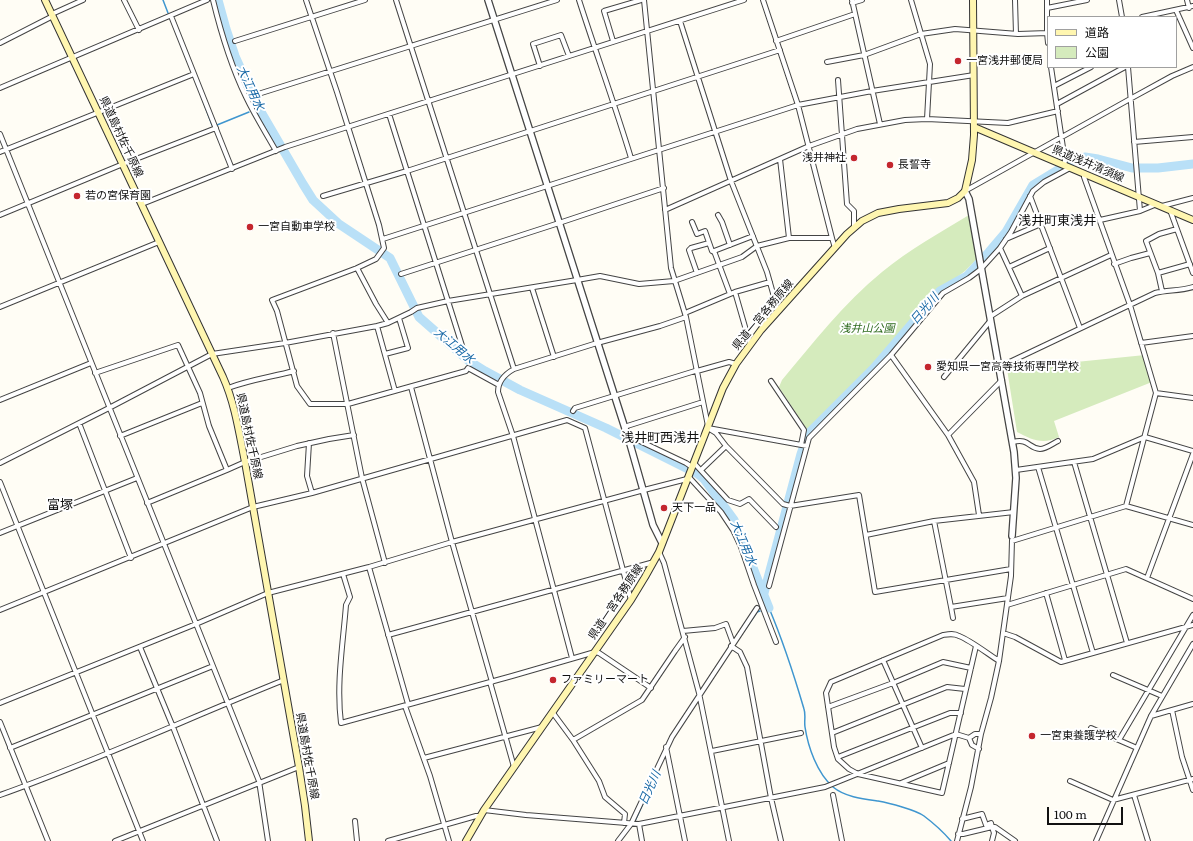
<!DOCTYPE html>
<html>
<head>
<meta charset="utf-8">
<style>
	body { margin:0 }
	#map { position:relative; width:1193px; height:841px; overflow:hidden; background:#fffdf5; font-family:Literata,"Noto Sans JP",serif }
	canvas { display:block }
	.legend { position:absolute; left:1047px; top:16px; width:130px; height:52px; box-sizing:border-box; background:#fff; border:1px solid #a0a0a0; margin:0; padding:5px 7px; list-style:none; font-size:12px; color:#111 }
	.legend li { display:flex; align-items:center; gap:8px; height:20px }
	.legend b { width:20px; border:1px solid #a0a0a0 }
	.scale { position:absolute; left:1047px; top:807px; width:76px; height:18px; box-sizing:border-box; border:2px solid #111; border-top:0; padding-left:5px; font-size:12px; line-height:14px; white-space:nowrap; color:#111; -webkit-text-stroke:3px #fff; paint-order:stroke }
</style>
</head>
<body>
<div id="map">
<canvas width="1193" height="841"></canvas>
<ul class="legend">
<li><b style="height:5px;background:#fff6b0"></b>道路</li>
<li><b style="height:11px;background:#d5ebbd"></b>公園</li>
</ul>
<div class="scale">100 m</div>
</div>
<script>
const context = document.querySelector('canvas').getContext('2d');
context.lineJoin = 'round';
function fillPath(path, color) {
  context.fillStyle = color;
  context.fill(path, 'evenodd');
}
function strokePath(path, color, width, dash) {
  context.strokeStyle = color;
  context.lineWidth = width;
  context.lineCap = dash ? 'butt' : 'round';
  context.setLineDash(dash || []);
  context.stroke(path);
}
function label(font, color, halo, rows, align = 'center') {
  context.font = font + ' Literata,"Noto Sans JP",serif';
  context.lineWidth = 4;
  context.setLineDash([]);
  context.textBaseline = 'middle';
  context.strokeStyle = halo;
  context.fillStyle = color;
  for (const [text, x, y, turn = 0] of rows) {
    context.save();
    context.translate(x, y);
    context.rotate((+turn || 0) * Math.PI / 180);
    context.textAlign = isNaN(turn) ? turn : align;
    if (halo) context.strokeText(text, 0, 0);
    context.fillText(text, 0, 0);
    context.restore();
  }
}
const green = new Path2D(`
	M969,215L977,259L965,271L940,290L895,344L857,385L808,431L779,387L782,380C813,343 844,303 882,272C909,250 939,233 969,215Z
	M1145,355L1146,357V370L1152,382L1054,421L1059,437C1043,445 1032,440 1017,432L1007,369Z`);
const stream = new Path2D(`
	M163,0L168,13
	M200,93L212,125
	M217,125L249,112
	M767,609L769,608C783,641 794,675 804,709C806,715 804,721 805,727C808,747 817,773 833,787C845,797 863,799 878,801C889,803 916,810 924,816C932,822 945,834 951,841
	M744,631L757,612L760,611
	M635,821L648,793`);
const river = new Path2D(`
	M218,0L226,29L235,56L257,105L303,184L313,200L339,224L390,258L419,317L469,361L485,371L520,390L606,428L698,474L704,479L734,520L769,608
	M764,593L801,454L808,434L874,368L940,291L967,276L989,252L1006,232L1033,185L1074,160L1085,157L1098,159L1132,168H1158L1193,164`);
const minor = new Path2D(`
	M124,0L139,30
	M213,0C221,33 231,66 246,97C255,116 266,133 276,151
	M306,0L337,92L379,225L384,248L376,259L357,268L272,300L277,311L297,386L310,404H348L466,371L468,368L499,385
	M396,0L514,369
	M579,0C596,53 615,105 631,158
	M644,0L671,268L686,317L708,426
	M763,0L798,105L832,238
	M852,0L880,124
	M911,0L930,64L927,119
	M1015,0L1016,34
	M1047,0V33L1048,43
	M1119,0L1122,17
	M1187,0L1189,8
	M852,3L862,0
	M1047,8L1087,0
	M1176,10L1193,48
	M52,14L83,0
	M171,16L232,169
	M1142,17L1193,6
	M680,21L731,181L767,272L778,311
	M235,41L365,0
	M613,41L604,11L641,0
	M776,41L855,14
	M0,43L53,16
	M827,62L864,55L921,34L955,29L1018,34L1048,33
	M540,66L533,44L561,35L569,56
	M1051,67L1065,161L1064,164
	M1128,67L1140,211
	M838,80L847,204L854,211V227
	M1054,86L1091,67
	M0,88L207,0
	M255,95L557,0
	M1057,104L1125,67
	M389,114L465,355
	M0,134L259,781L268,841
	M1134,142L1193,137
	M0,152L194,74
	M780,159L789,238
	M965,191L1130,99L1172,76L1193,67
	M323,196L407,171L780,50
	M1030,196L1080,328
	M142,204L285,147L744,0
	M1162,206L1193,198
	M665,210L809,146L857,129L905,120L927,119L1008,123L1058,111
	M1170,210L1193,273
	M0,215L123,164L216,128
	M718,215L722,222L730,245
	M1100,220L1140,211L1157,204
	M692,222L697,234L705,231L712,251L714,252
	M383,239L798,105L872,91L974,75
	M1006,239L1041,224
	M1000,248L1022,296
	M1114,264L1131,258L1150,253
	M1009,267L1050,248
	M357,268L376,304L388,323
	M697,273L689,250L691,248L709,243
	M1158,273L1190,264
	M401,274L559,223L664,188
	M532,288L554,357
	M1162,291L1158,273L1146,241L1159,234L1177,229
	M735,292L750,344
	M730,294L714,251L753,236
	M0,307L159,242
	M685,313L735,292L770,282
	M991,316L1022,296L1111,255
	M377,326L395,391
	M333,333L362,478L385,563
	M1141,343L1193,336
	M385,354L408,348L399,318
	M891,355L948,435L974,482L979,515
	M999,367L1155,293C1168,290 1180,291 1193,287
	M95,373L178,345L200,393L209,426L227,470
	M944,377L991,320
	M771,381L804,430L801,445
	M411,387L452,542L492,682
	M228,388C249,380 271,377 294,371
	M1156,393L1193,398
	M0,400L91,363
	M573,411L575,408L695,371H697L729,362L736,364
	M79,423L131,558
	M624,427L703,402
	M627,435L686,463L692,467
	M948,435L1002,380
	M120,436L202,403
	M1013,442C1029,438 1028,448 1040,449C1046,449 1052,444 1058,441
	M309,443L307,476L312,493
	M807,446L708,428L716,433L726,446L783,504L790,506L859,495L875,592L1011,569
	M1074,462L1127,643
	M0,463L109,408L212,354L285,343L377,326L388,323L411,312L417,308L448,301L577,280L600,276L639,284L674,281L742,257L757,246L789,238H832L835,248
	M694,463L728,500L740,504L749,499L776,527
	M1038,467L1093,653
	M701,470L726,446
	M1016,470L1093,459L1145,437L1193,451
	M688,476L721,512L733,530L741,547L754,585L776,642
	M0,482L143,841
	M147,503L227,470L245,462L297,446L329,439L354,435
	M1126,506L1193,525
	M934,521L951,607L1008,598
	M0,533L137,478
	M866,535L934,521L1014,512
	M1012,541L1126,506L1156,393L1130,305L1084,177V174
	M659,552L664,563L699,693L729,841
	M369,567L408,704
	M343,574L350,597L346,605C343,644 336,684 341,723L512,676L595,652L599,653L651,688
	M1147,578L1193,454
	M769,586L809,438L891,355L943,293L969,278L981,269L1000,248L1011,232L1033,191L1044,182L1070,168
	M1046,593L1065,660
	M1007,605L1126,569L1193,599
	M951,607L953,618
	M0,610L253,507L312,493L567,420L585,428L631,600
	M683,631L715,628L726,624L733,643
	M1003,633L1015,637L1061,662L1193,625
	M388,635L654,562
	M731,646L740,652L747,667L771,798L781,841
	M976,646L942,793L858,774L849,769L838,759L834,747L826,693L831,682L943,635C949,634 954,633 959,636C970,640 988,654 999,661
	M140,647L173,727L217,841
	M572,658L513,436L498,392C498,381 505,374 514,369L597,343L660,326L686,317
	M883,660L922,748
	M1113,675L1162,696
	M490,682L514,767
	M0,703L196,624L268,593L369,567L452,542L644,490L687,479
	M405,706L430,776L449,841
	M828,707L893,683L943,662L971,668
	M1172,710L1182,757L1193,790
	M553,713L573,740L599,781L605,797L625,814L624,823
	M1151,716L1193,704
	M0,722L48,841
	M1091,728L1137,748
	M832,733L947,687L965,689
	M969,738L972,745L979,749
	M573,740L642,700L675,651L685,637
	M1119,740L1193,615
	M666,747L685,841
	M10,748L213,666
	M712,751L801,733
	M838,757L950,713H961
	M424,758L542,727
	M1070,781L1113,800L1193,779
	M901,783L949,763
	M0,795C96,761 189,718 284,680
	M833,795L842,841
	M1134,795L1148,841
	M484,810L526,815L639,824L825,787L956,734L969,738L975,734H981
	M962,819L982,814L986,825L991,823L992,827H995L1015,841
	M355,821L357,841
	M639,824L642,841
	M958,834H963L992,827L994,833L992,841
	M115,841L299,767
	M388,841L476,816H481
	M618,841L631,824L672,737L757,608
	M957,841L971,787L981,734L991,698L999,661L1011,576L1012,540
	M1096,841L1151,716L1193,644`);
const tertiary = new Path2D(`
	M488,0L630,444L653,525L662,543
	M965,191L969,199L1014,452L1016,478L1012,536`);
const secondary = new Path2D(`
	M45,0L223,377C235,404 239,432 245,462L299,767L305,806L309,841
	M974,127L1193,220
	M466,841L484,810L631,600L645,577L659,552L723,388L736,364L761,330L847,234L862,221L878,213L899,209L948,203L958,198L965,191L972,160L974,135L973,0`);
const markers = [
	[958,61,4,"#c4262e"],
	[854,158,4,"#c4262e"],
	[890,165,4,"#c4262e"],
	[77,196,4,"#c4262e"],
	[250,227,4,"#c4262e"],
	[928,367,4,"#c4262e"],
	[664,508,4,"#c4262e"],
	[553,680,4,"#c4262e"],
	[1032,736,4,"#c4262e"]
];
const poiNames = [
	["一宮浅井郵便局",966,61],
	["浅井神社",846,158,"right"],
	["長誓寺",898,165],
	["若の宮保育園",85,196],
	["一宮自動車学校",258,227],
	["愛知県一宮高等技術専門学校",936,367],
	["天下一品",672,508],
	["ファミリーマート",561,680],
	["一宮東養護学校",1040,736]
];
const streetNames = [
	["県道島村佐千原線",121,137,65],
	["県道浅井清須線",1088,164,23],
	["県道一宮各務原線",763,315,-50],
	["県道島村佐千原線",249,436,78],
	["県道一宮各務原線",616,602,-56],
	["県道島村佐千原線",307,756,80]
];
const parkNames = [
	["浅井山公園",867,329]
];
const waterNames = [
	["大江用水",250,88,65],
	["日光川",925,309,-49],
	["大江用水",454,346,40],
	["大江用水",743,543,67],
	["日光川",650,788,-66]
];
const quarterNames = [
	["浅井町東浅井",1057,221],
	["浅井町西浅井",660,438],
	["富塚",60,505]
];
fillPath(green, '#d5ebbd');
strokePath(stream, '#3f96cf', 1.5);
strokePath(river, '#b9e0f7', 9);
strokePath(minor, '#444', 6);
strokePath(tertiary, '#444', 8);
strokePath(secondary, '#333', 8);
strokePath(minor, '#fff', 4);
strokePath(tertiary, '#fff', 5.5);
strokePath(secondary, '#fff6b0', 6);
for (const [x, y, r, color] of markers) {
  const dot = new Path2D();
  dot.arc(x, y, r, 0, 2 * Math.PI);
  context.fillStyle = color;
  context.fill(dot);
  strokePath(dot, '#fff', 1.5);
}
label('11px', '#111', '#fff', poiNames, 'left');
label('11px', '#111', '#fff', streetNames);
label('italic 11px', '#2f6b1f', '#fff', parkNames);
label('italic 12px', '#1768a6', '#fff', waterNames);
label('13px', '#111', '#fff', quarterNames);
</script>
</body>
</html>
